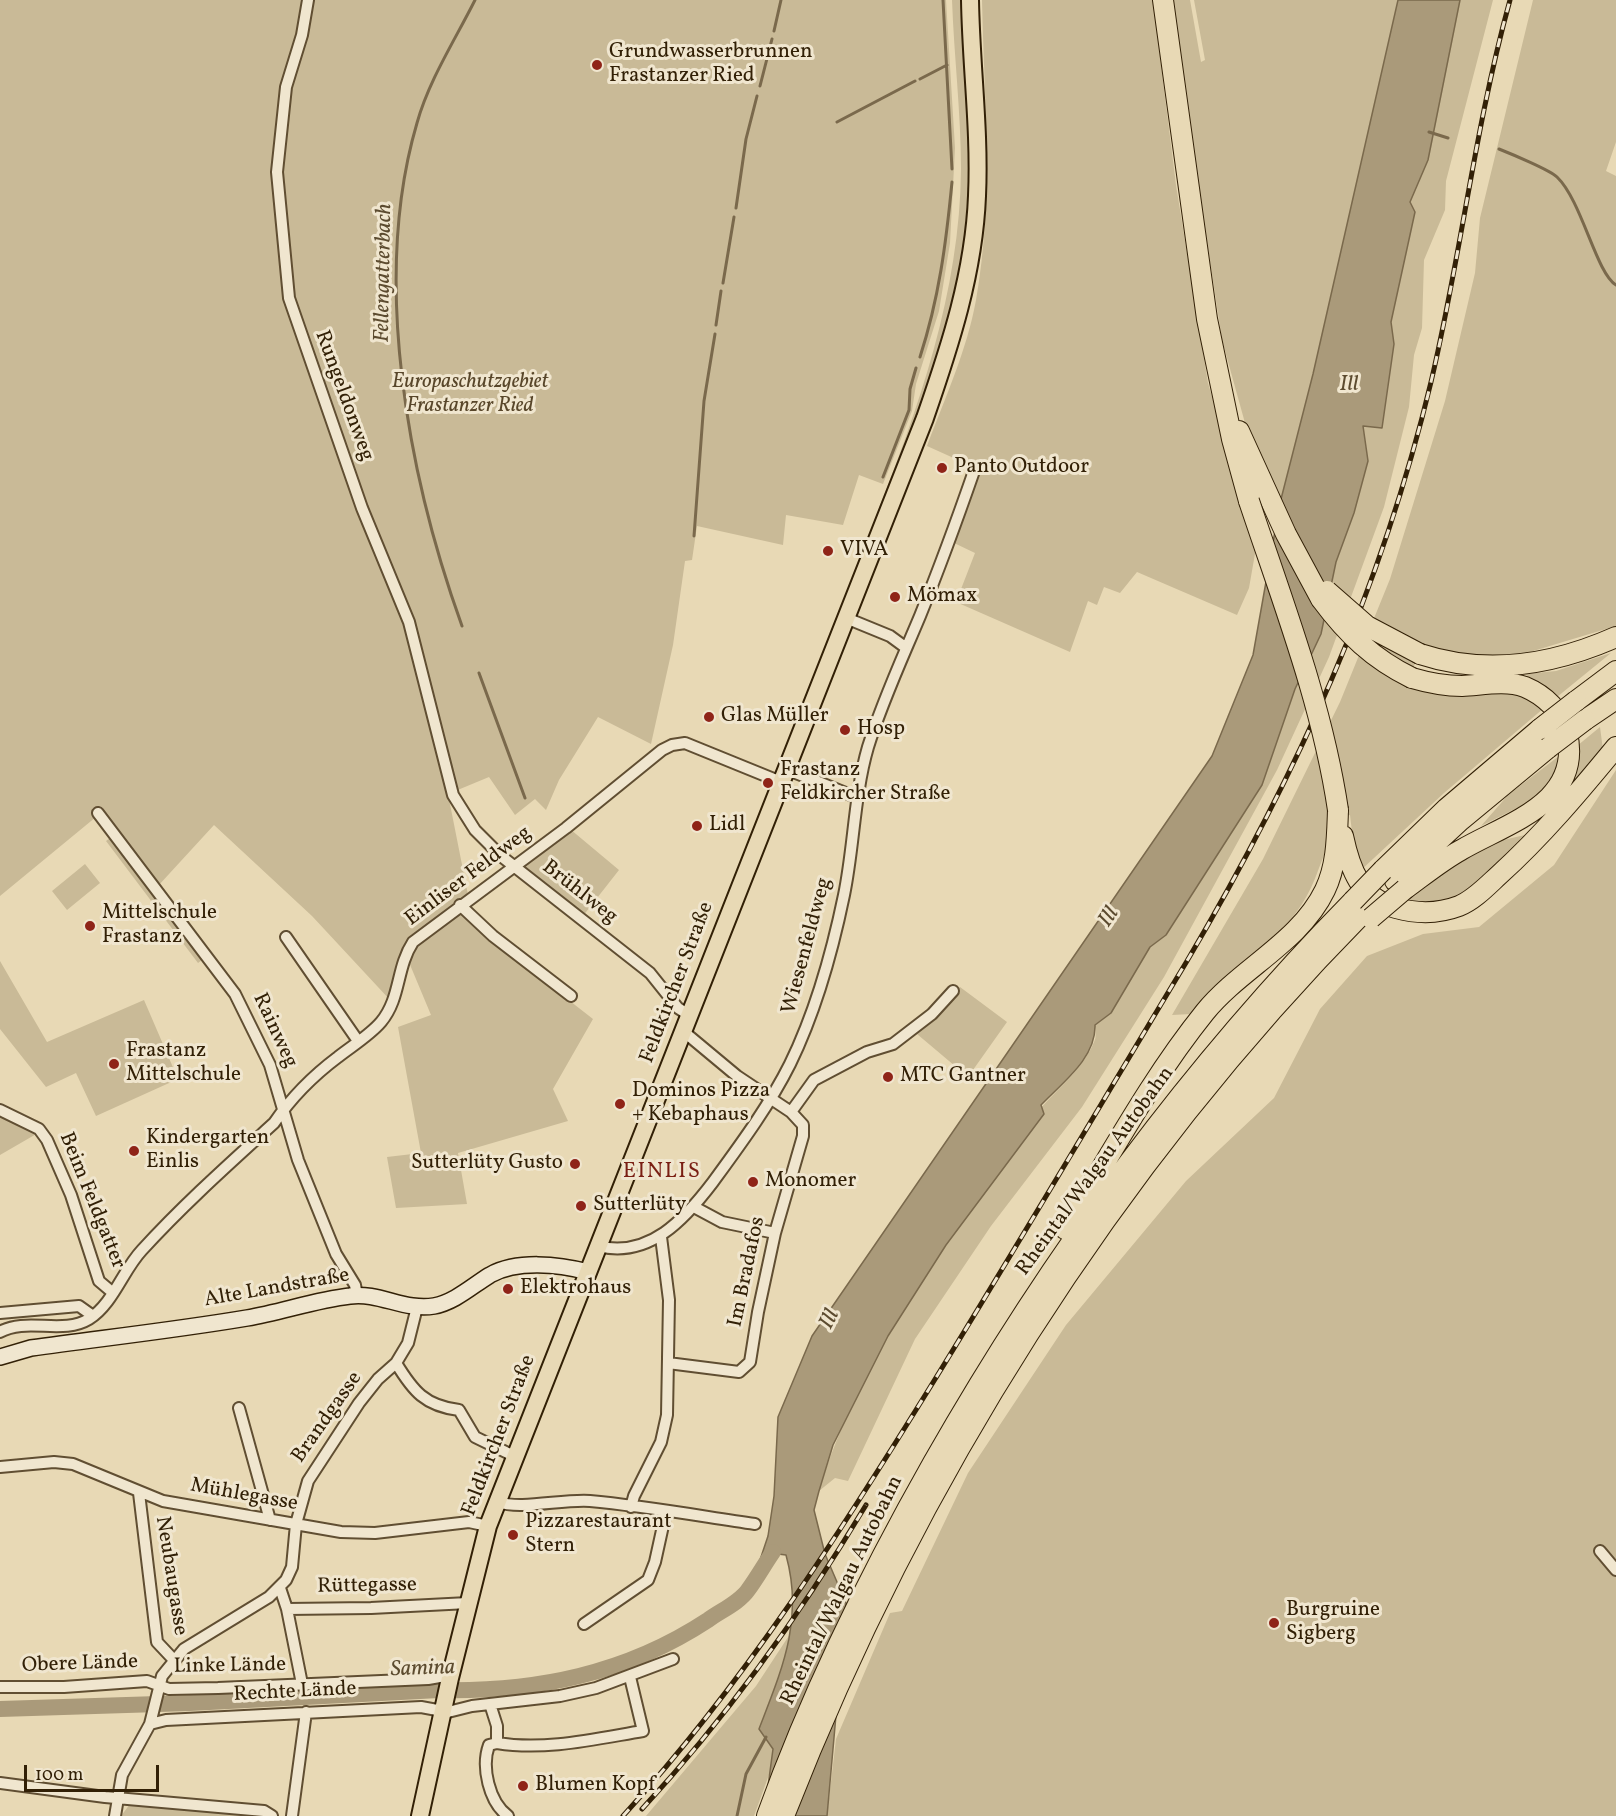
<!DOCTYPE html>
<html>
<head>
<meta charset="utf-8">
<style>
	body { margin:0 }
	#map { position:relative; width:1616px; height:1816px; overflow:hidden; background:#e8d9b5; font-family:Vollkorn,serif }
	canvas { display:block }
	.scale { position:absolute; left:24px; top:1765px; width:135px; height:27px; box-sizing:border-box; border:3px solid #322006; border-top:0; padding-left:8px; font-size:18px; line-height:21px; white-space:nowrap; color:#322006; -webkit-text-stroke:4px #f0e6cf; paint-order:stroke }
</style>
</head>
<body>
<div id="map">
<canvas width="1616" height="1816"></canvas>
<div class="scale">100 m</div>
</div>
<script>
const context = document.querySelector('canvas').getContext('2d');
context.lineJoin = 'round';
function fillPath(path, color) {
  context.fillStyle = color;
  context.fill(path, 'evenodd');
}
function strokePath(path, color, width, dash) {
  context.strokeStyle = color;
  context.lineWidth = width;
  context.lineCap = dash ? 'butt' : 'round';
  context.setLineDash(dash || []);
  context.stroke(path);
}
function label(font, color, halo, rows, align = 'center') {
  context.font = font + ' Vollkorn,serif';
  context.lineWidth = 6;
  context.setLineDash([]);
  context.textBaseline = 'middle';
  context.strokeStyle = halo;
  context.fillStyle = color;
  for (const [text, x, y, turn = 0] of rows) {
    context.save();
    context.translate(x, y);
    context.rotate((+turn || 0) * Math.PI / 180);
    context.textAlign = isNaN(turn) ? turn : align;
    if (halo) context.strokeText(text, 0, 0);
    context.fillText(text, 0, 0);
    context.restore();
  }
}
const green = new Path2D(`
	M0,0H946L955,148L950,243L939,311L916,384L912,411L883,484L859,475L843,525L786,515L783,545L697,526L692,560L685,561L673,645L651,744L598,717L559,780L546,810L535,799L515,815L489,777L448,794L468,895L456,904L489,938L593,1019L553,1089L568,1121L458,1153L467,1204L396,1208L387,1157L421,1153L398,1027L431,1015L403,948L391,1001L312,916L214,825L158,886L102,812L0,896Z
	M952,0H960C965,89 975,180 960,268C945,355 909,438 879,520L874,521C919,407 960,292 961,169C961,113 954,56 952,0Z
	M982,0H1153L1176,185L1208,383L1256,548L1249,588L1237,615L1137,572L1120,593L1104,587L1097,605L1088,601L1070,652L956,602L975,553L952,542L978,469L927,446C945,398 967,350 976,300C994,200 984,100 982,0Z
	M1170,0H1190L1201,62L1205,60L1194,0H1398L1313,374L1280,503L1245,423L1222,340Z
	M1460,0H1493L1446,181L1445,210L1424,260L1422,328L1414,355L1409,407L1384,507L1329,657L1277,770L1164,977L1082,1107L991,1226L915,1339L848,1481L835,1478L819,1491C860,1356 950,1240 1028,1124C1047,1096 1081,1074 1094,1042C1097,1037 1095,1030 1095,1025L1111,1013L1150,947L1166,935L1262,785L1295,689L1321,634L1336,562L1354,513L1368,461L1363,425L1382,427L1394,344L1391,322L1415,212L1409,202L1428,160Z
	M1533,0H1616V142L1606,171L1616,176V626L1510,658L1468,659L1421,646L1407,686C1422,692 1442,696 1458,696C1493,695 1513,684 1544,708L1444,793L1360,871L1355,858L1350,815L1329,819C1331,838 1326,851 1319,868C1299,926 1268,939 1225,977C1213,988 1202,1002 1191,1014L1172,1015L1263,859L1340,702L1390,579L1445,401L1475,273L1480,218Z
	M1611,653L1557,697L1525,674L1556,671Z
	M1600,727L1603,750L1571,789L1577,746Z
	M1559,756L1558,777L1533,800L1481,826L1508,795Z
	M1616,770V1816H827L836,1739L890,1613L902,1611L968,1473L1066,1325L1186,1181L1274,1098L1320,1009L1367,956L1423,934L1479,927L1554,865Z
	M564,824L619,870L579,921L506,868Z
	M1534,833L1472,890L1433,908L1399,904L1434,875L1485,844Z
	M110,838L202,960L198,963L106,841Z
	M85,864L100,883L67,910L52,891Z
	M0,961L47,1042L144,1000L178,1079L96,1116L76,1073L46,1087L0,1029Z
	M960,987L1007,1022L968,1077L917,1034Z
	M0,1114L38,1133L0,1155Z
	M790,1634L784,1663L759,1729L773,1749L770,1772L754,1816H646L756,1686Z
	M130,1804L245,1812L246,1816H121Z`);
const water = new Path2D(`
	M1398,0H1460L1428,160L1410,202L1415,212L1391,322L1394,344L1382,428L1363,426L1368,461L1354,513L1336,562L1321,634L1295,689L1262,785L1166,935L1150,947L1111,1013L1095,1025C1096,1058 1063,1082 1041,1105L1044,1114L946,1245L888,1336L833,1445L819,1491L814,1510L825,1554L846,1603L827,1816H764L773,1749L759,1729C782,1669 804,1620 786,1555L778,1554L767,1570H760L758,1566L768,1536L774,1496L778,1417L812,1336L1212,756L1253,655L1280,503L1313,374Z`);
const stream = new Path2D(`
	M943,0L952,169
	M774,31L781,0
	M920,79L947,65
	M760,86L772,39
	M837,122L915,81
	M1429,132L1448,138
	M1499,149C1509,153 1550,170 1557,177C1582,201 1596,273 1616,285
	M736,208L746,139L757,96
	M723,283L734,217
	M716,325L721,291
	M920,357C939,298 946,244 952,182
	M883,477L909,410L910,389L916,368
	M694,536L704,401L715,334
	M462,626C408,476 371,279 417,123C429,80 455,40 475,0
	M479,673L525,798
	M737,1816L746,1774L766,1737`);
const river = new Path2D(`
	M0,1709L190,1703L439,1690C536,1692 626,1674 708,1620C720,1611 739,1603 748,1590C757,1578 764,1565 773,1552`);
const minor = new Path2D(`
	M308,0L302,35L286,87L277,172L289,298L362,508L409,622L453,795L475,830L501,856L650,973L678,1008L689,1015
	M846,618L890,636L905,647
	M786,769L858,798
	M98,813L235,994L270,1065L298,1160L336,1254L355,1285L357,1295
	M460,905L493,936L571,996
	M286,937L358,1041
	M0,1110L39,1129L47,1140L71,1195L99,1281L112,1292
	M791,1112L814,1080L867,1052L893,1044L932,1014L953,991
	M694,1207L722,1222L775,1233
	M598,1246C649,1259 685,1219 713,1182C740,1145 769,1106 790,1064C816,1011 832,953 844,895C854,847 854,795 868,747C882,702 902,659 920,616C939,569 957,520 974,471
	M0,1313L79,1306L93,1316
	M0,1332C26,1317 63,1335 89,1319C113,1304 123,1270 142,1250C183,1205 229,1164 274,1123C291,1098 314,1075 338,1057C352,1046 370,1035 381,1022C401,998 396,968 413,942L566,828L662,750L672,745L685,743L781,782
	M396,1363C413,1391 425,1406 459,1410L475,1437L516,1457
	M668,1363L739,1372L750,1362L758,1312L775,1233L803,1136V1125L791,1112L737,1076L683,1031
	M239,1408L270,1520
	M0,1467L54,1462L73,1464L163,1501L341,1532L375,1533L469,1522L488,1526
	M139,1493L157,1642L173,1659
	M498,1502C521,1510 562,1499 590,1501C645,1506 700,1516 755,1524
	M631,1507L634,1496L661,1442L667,1415L669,1300L661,1237
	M1600,1551L1616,1570
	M280,1588L287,1609L371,1608L468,1603
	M287,1609L302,1684
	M584,1624L648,1580L655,1562L666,1512
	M0,1687H64L147,1681L169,1689L218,1688L428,1679L451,1675
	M490,1704L497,1726V1743L489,1745C481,1767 489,1802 508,1816
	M150,1724L166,1720L421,1707L448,1712L472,1706L560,1696L596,1688L673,1659
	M497,1743C545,1751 595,1739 643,1731L630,1677
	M0,1783L105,1797L264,1811L272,1816
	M115,1816L122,1775L150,1724L162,1676L184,1649L269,1597L286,1580L292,1567L296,1524L308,1481L359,1403L378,1379L396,1363L408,1343L417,1307
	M292,1816L306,1712`);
const secondary = new Path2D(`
	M0,1357L31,1348C103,1338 176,1330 247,1318C282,1312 315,1300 350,1296C379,1292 405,1311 434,1306C455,1302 472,1286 490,1275C517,1260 558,1264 588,1272`);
const primary = new Path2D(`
	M420,1816L450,1678L488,1526L925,418C950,346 974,273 977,196C980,131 971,65 970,0`);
const motorway = new Path2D(`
	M1163,0L1207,319L1232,439L1249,501
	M1239,431L1286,534L1321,599
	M1420,654C1487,676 1553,665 1616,637
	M1576,701L1616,671
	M1585,720L1616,699
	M1343,836C1350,869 1360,898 1396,908C1418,914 1438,914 1459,906C1474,900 1487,886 1499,875C1542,836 1579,792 1616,747
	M1383,870L1447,808L1540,729
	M1395,881L1461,820L1548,748
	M1405,889C1423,876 1441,861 1461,850C1507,823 1583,803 1567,733C1563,712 1544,695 1525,687C1505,680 1483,685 1462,686C1445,686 1429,683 1412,678
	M1065,1229C1110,1156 1151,1079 1205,1012C1241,968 1300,942 1325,890C1337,865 1337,837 1338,810
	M767,1816C811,1694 869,1576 933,1463C1049,1259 1188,1069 1353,901
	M784,1816C914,1482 1112,1167 1364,912`);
const rail = new Path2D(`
	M642,1809C727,1717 802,1612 866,1505
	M623,1816C745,1682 842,1530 937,1376C1022,1238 1104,1099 1187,961C1296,776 1381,591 1431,382C1461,255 1475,126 1510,0`);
const motorwayBridge = new Path2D(`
	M1249,501C1283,603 1322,703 1338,810
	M1327,591L1367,626L1420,654
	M1321,599C1347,634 1373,659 1412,678
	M1540,729L1576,701
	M1548,748L1585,720
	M1353,901L1383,870
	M1371,918L1405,889`);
const markers = [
	[597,65,6,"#8f2418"],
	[942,468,6,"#8f2418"],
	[828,551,6,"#8f2418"],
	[895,597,6,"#8f2418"],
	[709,717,6,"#8f2418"],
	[845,730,6,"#8f2418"],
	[768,783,6,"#8f2418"],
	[697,826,6,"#8f2418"],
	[90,926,6,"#8f2418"],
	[114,1064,6,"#8f2418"],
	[888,1077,6,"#8f2418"],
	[620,1104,6,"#8f2418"],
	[134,1151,6,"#8f2418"],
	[575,1164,6,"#8f2418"],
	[753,1182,6,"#8f2418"],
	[581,1206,6,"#8f2418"],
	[508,1289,6,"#8f2418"],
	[513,1535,6,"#8f2418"],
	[1274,1623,6,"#8f2418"],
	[523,1786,6,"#8f2418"]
];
const poiNames = [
	["Grundwasserbrunnen",609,53],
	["Frastanzer Ried",609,77],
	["Panto Outdoor",954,468],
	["VIVA",840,551],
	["Mömax",907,597],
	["Glas Müller",721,717],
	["Hosp",857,730],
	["Frastanz",780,771],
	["Feldkircher Straße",780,795],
	["Lidl",709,826],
	["Mittelschule",102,914],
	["Frastanz",102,938],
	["Frastanz",126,1052],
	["Mittelschule",126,1076],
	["MTC Gantner",900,1077],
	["Dominos Pizza",632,1092],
	["+ Kebaphaus",632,1116],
	["Kindergarten",146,1139],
	["Einlis",146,1163],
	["Sutterlüty Gusto",563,1164,"right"],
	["Monomer",765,1182],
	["Sutterlüty",593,1206],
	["Elektrohaus",520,1289],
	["Pizzarestaurant",525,1523],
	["Stern",525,1547],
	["Burgruine",1286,1611],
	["Sigberg",1286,1635],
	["Blumen Kopf",535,1786]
];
const parkNames = [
	["Europaschutzgebiet",470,383],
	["Frastanzer Ried",470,407]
];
const streetNames = [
	["Rungeldonweg",343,396,70],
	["Einliser Feldweg",469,877,-37],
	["Brühlweg",579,893,38],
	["Wiesenfeldweg",808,946,-75],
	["Feldkircher Straße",678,983,-69],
	["Rainweg",274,1031,65],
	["Rheintal/Walgau Autobahn",1096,1172,-54],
	["Beim Feldgatter",91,1201,68],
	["Im Bradafos",748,1272,-78],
	["Alte Landstraße",277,1289,-10],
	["Brandgasse",328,1418,-55],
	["Feldkircher Straße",500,1436,-69],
	["Mühlegasse",244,1496,10],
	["Neubaugasse",170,1576,81],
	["Rüttegasse",367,1587,-1],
	["Rheintal/Walgau Autobahn",843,1591,-64],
	["Obere Lände",80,1665,-2],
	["Linke Lände",230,1667,-1],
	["Rechte Lände",295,1693,-3]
];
const waterNames = [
	["Fellengatterbach",385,273,-89],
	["Ill",1349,386],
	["Ill",1110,918,-55],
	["Ill",831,1320,-63],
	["Samina",423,1670,-2]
];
const neighbourhoodNames = [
	["EINLIS",662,1173]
];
fillPath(green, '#c9ba97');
fillPath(water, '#aa9a7a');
strokePath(water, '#7a694c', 1.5);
strokePath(stream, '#7a694c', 3);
strokePath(river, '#aa9a7a', 16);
strokePath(minor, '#604e32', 14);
strokePath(secondary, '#322006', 18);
strokePath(primary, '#322006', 20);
strokePath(motorway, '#322006', 22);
strokePath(minor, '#f0e6cf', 10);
strokePath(secondary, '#f0e6cf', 15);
strokePath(primary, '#e8d9b5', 16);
strokePath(motorway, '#e8d9b5', 20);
strokePath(rail, '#322006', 5);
strokePath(rail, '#f0e6cf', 3, [9]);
strokePath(motorwayBridge, '#322006', 22, []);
strokePath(motorwayBridge, '#e8d9b5', 20);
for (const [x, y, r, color] of markers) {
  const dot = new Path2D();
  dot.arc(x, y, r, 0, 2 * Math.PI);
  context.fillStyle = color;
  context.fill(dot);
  strokePath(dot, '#f0e6cf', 2);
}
label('21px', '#322006', '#f0e6cf', poiNames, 'left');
label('italic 21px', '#58462a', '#f0e6cf', parkNames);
label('21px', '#322006', '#f0e6cf', streetNames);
label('italic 22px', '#5c4b2f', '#f0e6cf', waterNames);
context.letterSpacing = '1.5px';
label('22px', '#7a1f14', '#f0e6cf', neighbourhoodNames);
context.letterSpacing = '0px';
</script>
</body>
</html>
